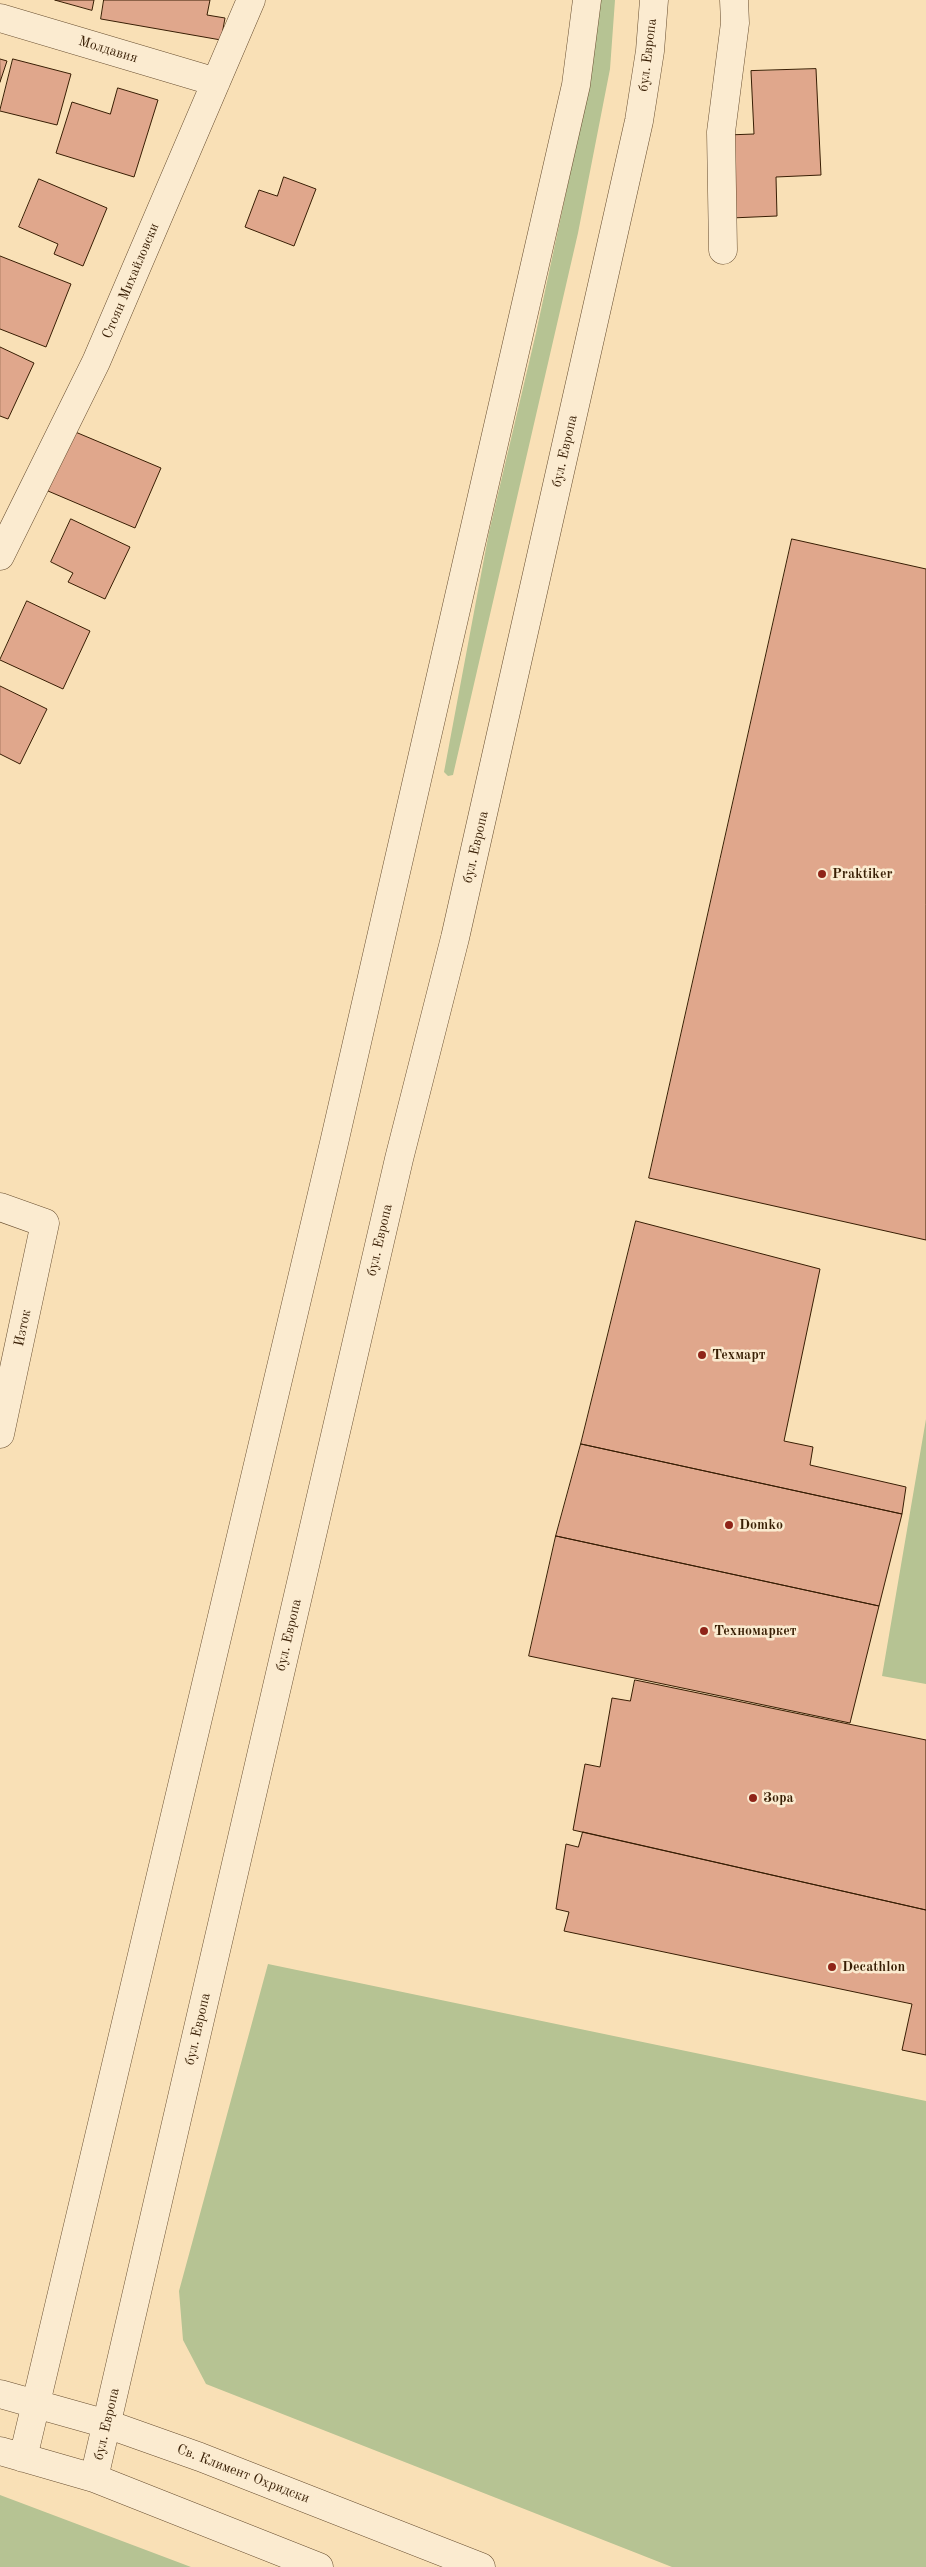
<!DOCTYPE html>
<html>
<head>
<meta charset="utf-8">
<style>
	body { margin:0 }
	canvas { display:block; background:#f9e0b6 }
</style>
</head>
<body>
<canvas width="926" height="2567"></canvas>
<script>
const context = document.querySelector('canvas').getContext('2d');
context.lineJoin = 'round';
function fillPath(path, color) {
  context.fillStyle = color;
  context.fill(path, 'evenodd');
}
function strokePath(path, color, width, dash) {
  context.strokeStyle = color;
  context.lineWidth = width;
  context.lineCap = dash ? 'butt' : 'round';
  context.setLineDash(dash || []);
  context.stroke(path);
}
function label(font, color, halo, rows, align = 'center') {
  context.font = font + ' "Old Standard TT",serif';
  context.lineWidth = 5;
  context.setLineDash([]);
  context.textBaseline = 'middle';
  context.strokeStyle = halo;
  context.fillStyle = color;
  for (const [text, x, y, turn = 0] of rows) {
    context.save();
    context.translate(x, y);
    context.rotate((+turn || 0) * Math.PI / 180);
    context.textAlign = isNaN(turn) ? turn : align;
    if (halo) context.strokeText(text, 0, 0);
    context.fillText(text, 0, 0);
    context.restore();
  }
}
const green = new Path2D(`
	M596,0H615L610,69L578,233L453,775L448,776L444,772L489,532L536,333L578,137Z
	M926,1419V1684L882,1676Z
	M268,1964L926,2101V2567H672L206,2384L183,2340L179,2291Z
	M0,2495L191,2567H0Z`);
const building = new Path2D(`
	M55,0H94L92,10Z
	M104,0H210L207,15L225,18L221,40L101,19Z
	M0,59L7,61L0,82Z
	M13,59L71,74L57,125L0,111Z
	M816,69L821,175L776,177L777,216L731,218L727,135L754,134L751,71Z
	M118,88L158,100L134,177L56,153L72,102L110,114Z
	M284,177L316,189L294,246L245,227L259,190L277,196Z
	M39,179L107,208L83,266L54,254L58,244L19,227Z
	M0,256L71,284L46,347L0,329Z
	M0,347L34,363L8,419L0,416Z
	M73,431L161,468L135,528L48,491Z
	M71,519L130,547L105,599L68,582L73,573L51,562Z
	M792,539L926,569V1240L649,1178Z
	M27,601L90,631L63,689L0,660Z
	M0,686L47,709L20,764L0,754Z
	M636,1221L820,1269L784,1441L813,1447L810,1465L906,1487L902,1514L581,1444Z
	M581,1444L902,1514L879,1606L556,1536Z
	M556,1536L879,1606L850,1723L529,1656Z
	M635,1680L926,1740V1910L573,1830L585,1764L600,1767L612,1698L630,1701Z
	M583,1832L926,1910V2055L902,2050L912,2004L564,1931L569,1912L556,1909L566,1844L578,1847Z`);
const minor = new Path2D(`
	M0,18L216,82
	M723,250L721,132L735,23L734,0
	M0,556L96,362L251,0
	M0,1207L45,1223L0,1434
	M0,2394L107,2424L200,2457L481,2567
	M0,2451L94,2478L319,2567
	M23,2458L334,1143L576,85L587,0
	M94,2478L399,1159L455,938L639,121L650,51L654,0`);
const markers = [
	[822,874,5,"#8f2418"],
	[702,1355,5,"#8f2418"],
	[729,1525,5,"#8f2418"],
	[704,1631,5,"#8f2418"],
	[753,1798,5,"#8f2418"],
	[832,1967,5,"#8f2418"]
];
const streetNames = [
	["Молдавия",108,50,17],
	["бул. Европа",648,55,-83],
	["Стоян Михайловски",131,281,-67],
	["бул. Европа",565,451,-77],
	["бул. Европа",476,847,-77],
	["бул. Европа",380,1240,-77],
	["Изток",23,1328,-78],
	["бул. Европа",289,1635,-77],
	["бул. Европа",198,2029,-77],
	["бул. Европа",107,2424,-77],
	["Св. Климент Охридски",243,2474,21]
];
const poiNames = [
	["Praktiker",832,874],
	["Техмарт",712,1355],
	["Domko",739,1525],
	["Техномаркет",714,1631],
	["Зора",763,1798],
	["Decathlon",842,1967]
];
fillPath(green, '#b6c393');
fillPath(building, '#e0a78c');
strokePath(building, '#381e04', 1);
strokePath(minor, '#684e30', 29);
strokePath(minor, '#fbebd0', 28);
for (const [x, y, r, color] of markers) {
  const dot = new Path2D();
  dot.arc(x, y, r, 0, 2 * Math.PI);
  context.fillStyle = color;
  context.fill(dot);
  strokePath(dot, '#fbebd0', 2);
}
label('14px', '#381e04', '#fbebd0', streetNames);
label('bold 14px', '#381e04', '#fbebd0', poiNames, 'left');
</script>
</body>
</html>
